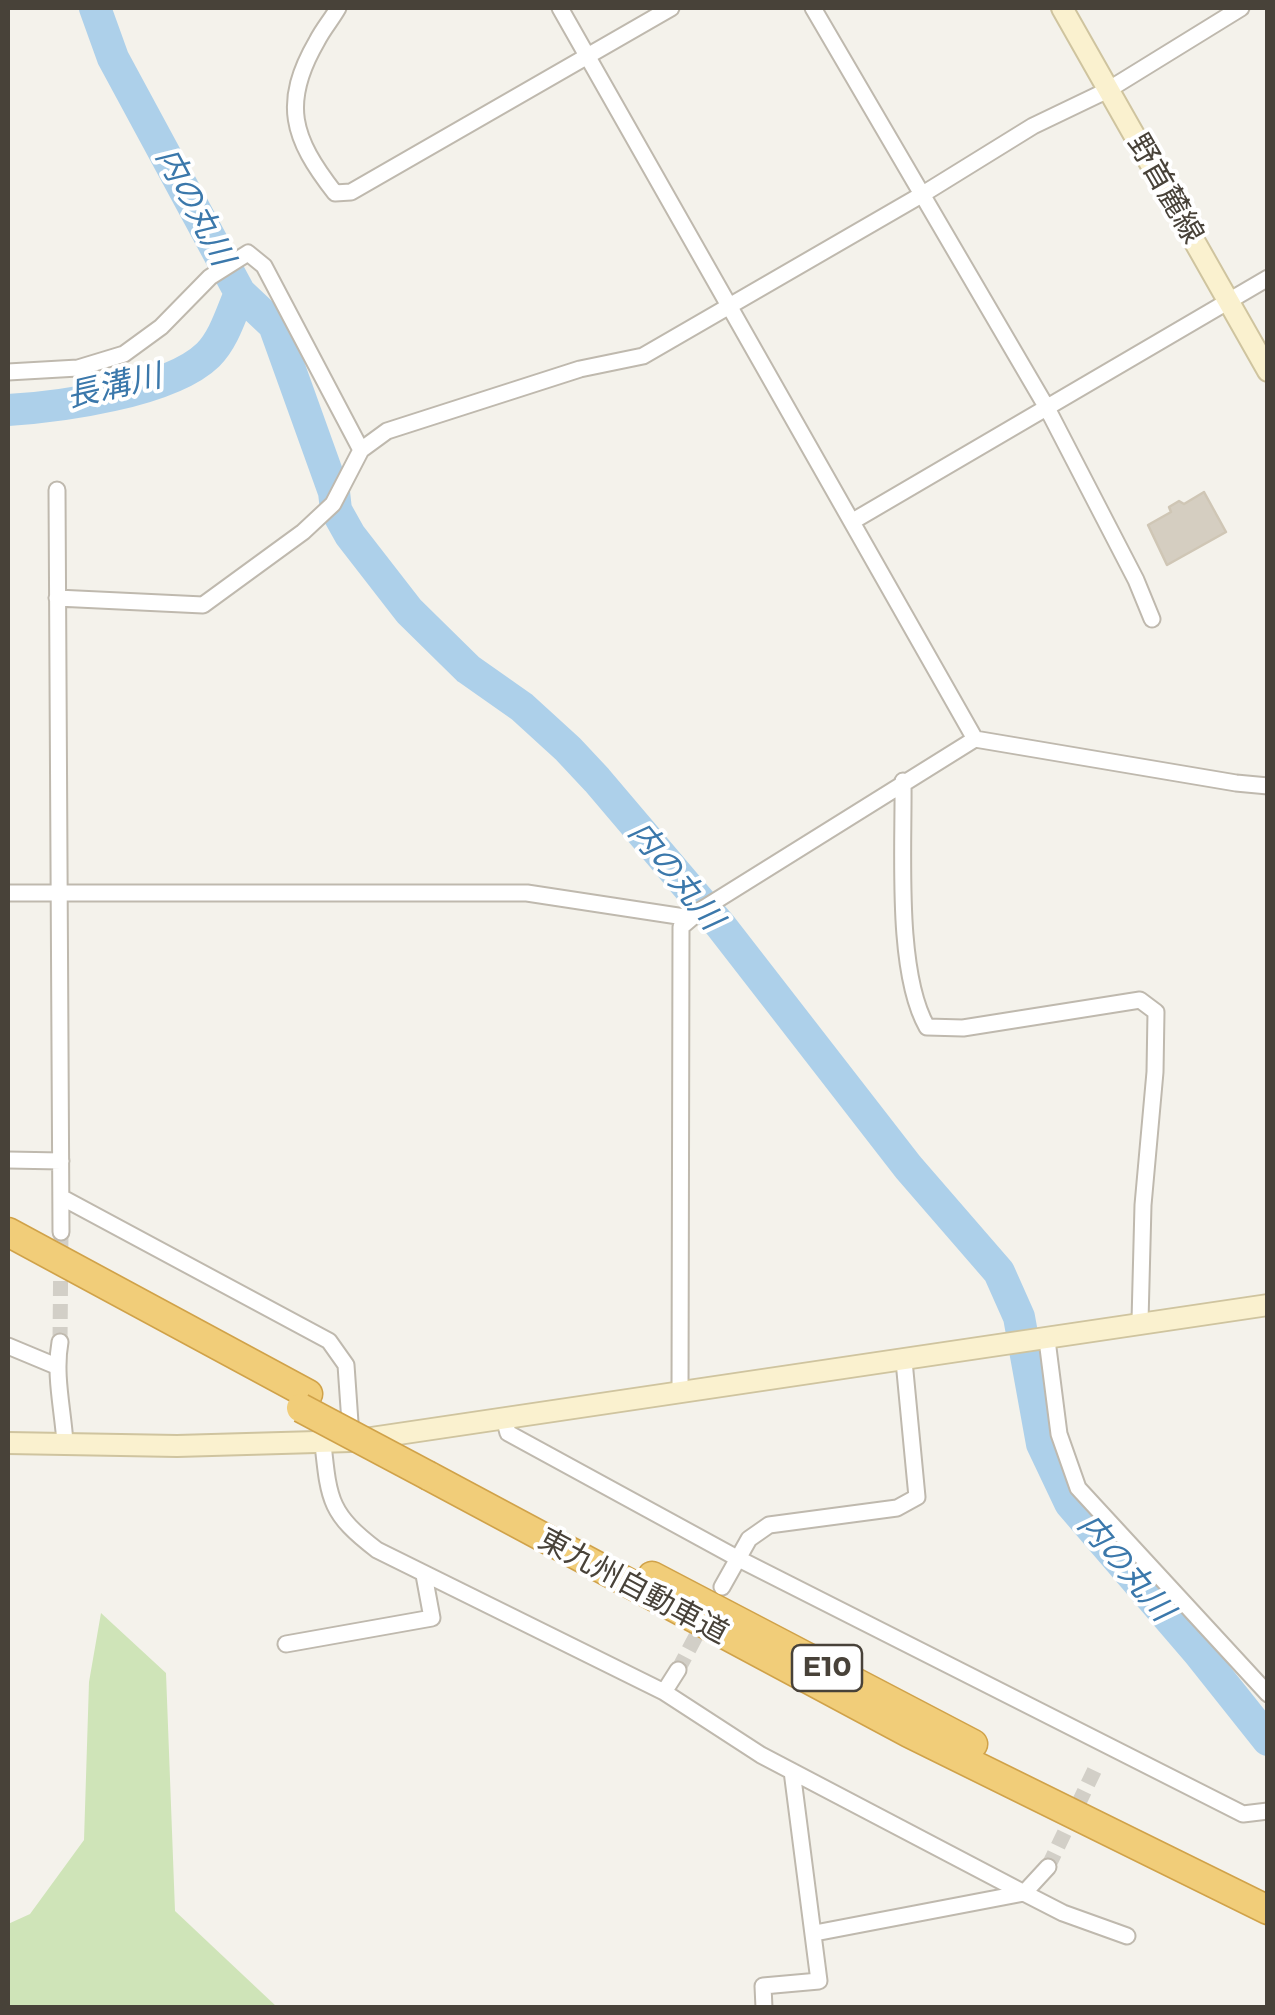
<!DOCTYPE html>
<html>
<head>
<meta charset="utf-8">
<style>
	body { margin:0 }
	#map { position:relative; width:1275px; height:2015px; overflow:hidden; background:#f4f2eb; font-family:Montserrat,sans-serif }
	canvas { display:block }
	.frame { position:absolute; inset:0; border:10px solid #484239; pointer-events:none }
</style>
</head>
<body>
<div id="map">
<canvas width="1275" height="2015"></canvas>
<div class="frame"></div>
</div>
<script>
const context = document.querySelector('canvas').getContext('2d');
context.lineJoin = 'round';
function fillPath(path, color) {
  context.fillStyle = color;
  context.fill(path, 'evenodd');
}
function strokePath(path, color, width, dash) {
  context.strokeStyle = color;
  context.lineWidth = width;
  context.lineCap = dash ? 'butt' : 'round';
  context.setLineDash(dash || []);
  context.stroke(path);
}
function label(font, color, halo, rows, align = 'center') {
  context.font = font + ' Montserrat,"Noto Sans JP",sans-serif';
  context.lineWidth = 8;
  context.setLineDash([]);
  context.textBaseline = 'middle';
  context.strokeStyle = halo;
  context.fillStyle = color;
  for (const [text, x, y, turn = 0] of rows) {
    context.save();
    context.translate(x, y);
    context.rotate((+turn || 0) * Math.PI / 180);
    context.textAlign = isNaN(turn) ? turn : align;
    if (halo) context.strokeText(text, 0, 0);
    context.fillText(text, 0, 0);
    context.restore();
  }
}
const green = new Path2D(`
	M101,1613L166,1673L175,1911L277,2007H8V1924L30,1914L84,1840L89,1682Z`);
const river = new Path2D(`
	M95,8L113,58L240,293L274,325L334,492L336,510L350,535L409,611L468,669L522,707L568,749L597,780L721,926L908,1167L999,1272L1019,1317L1042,1444L1070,1503L1198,1652L1268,1740
	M8,410C59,407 170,392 208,355C224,339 231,314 240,293`);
const building = new Path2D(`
	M1204,492L1226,532L1167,565L1148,525L1171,512L1169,507L1179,501L1184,504Z`);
const streetTunnel = new Path2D(`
	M60,1342L61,1232
	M678,1670L722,1587
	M1048,1867L1097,1765`);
const street = new Path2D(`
	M338,8C332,19 323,29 317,41C281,103 292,138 335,193L351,192L671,8
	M560,8L975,739
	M813,8L1047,408L1136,580L1152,619
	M8,372L78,368L124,354L161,327L210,277L248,253L264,266L361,450
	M57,490L61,1232
	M853,521L1268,278
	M57,598L203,605L303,532L333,504L361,450L387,431L580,369L643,356L923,194L1033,126L1108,90L1241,8
	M903,781C904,848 895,971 927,1027L963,1028L1140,1000L1156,1012L1155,1072L1143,1205L1140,1321
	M8,893H527L691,918
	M8,1160L61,1161
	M61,1197L329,1341L346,1365L351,1437
	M1047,1340L1059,1434L1078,1488L1268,1694
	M60,1342C54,1375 63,1410 65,1443
	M8,1346L56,1366
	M680,1392L681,927L701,910L975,739L1236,783L1268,786
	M504,1418L508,1433L737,1558L1243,1814L1268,1811
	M323,1444C329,1501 330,1514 377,1550L664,1692L761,1755L1024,1893L1063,1913L1127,1936
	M722,1587L749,1539L769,1525L897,1508L917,1497L904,1361
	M286,1644L432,1618L424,1575
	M664,1692L678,1670
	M815,1933L1024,1893L1048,1867
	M764,2008L763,1986L819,1981L792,1771`);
const secondary = new Path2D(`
	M1062,8L1268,371
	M8,1443L177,1446L351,1441L1268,1305`);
const highway = new Path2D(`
	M8,1232L308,1394
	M429,1476L909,1733L1268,1910
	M652,1576L973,1744`);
const highwayBridge = new Path2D(`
	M301,1408L429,1476`);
const shields = [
	[827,1668,70]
];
const shieldNames = [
	["E10",827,1668]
];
const streetNames = [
	["野首麓線",1165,189,60],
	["東九州自動車道",633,1587,28]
];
const waterNames = [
	["内の丸川",194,207,62],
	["長溝川",114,387,-13],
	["内の丸川",675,876,51],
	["内の丸川",1125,1568,50]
];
fillPath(green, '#cfe4b8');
strokePath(river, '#add0ea', 32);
fillPath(building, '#d5cec1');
strokePath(building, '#cfc6b5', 2.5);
strokePath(streetTunnel, '#d2cfc7', 15, [15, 8]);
strokePath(street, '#bfb9ae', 19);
strokePath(secondary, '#cfc49f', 24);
strokePath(highway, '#d0a249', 31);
strokePath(street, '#fff', 15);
strokePath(secondary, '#faf1cf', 20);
strokePath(highway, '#f1cd79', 28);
strokePath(highwayBridge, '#d0a249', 31, []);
strokePath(highwayBridge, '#f1cd79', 28);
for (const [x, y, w] of shields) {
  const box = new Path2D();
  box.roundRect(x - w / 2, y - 23, w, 46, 8);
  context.fillStyle = '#fff';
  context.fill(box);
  strokePath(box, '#484239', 2.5);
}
label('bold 28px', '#484239', null, shieldNames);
label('30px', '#484239', '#fff', streetNames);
label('italic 32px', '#3b78ab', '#fff', waterNames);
</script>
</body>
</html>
